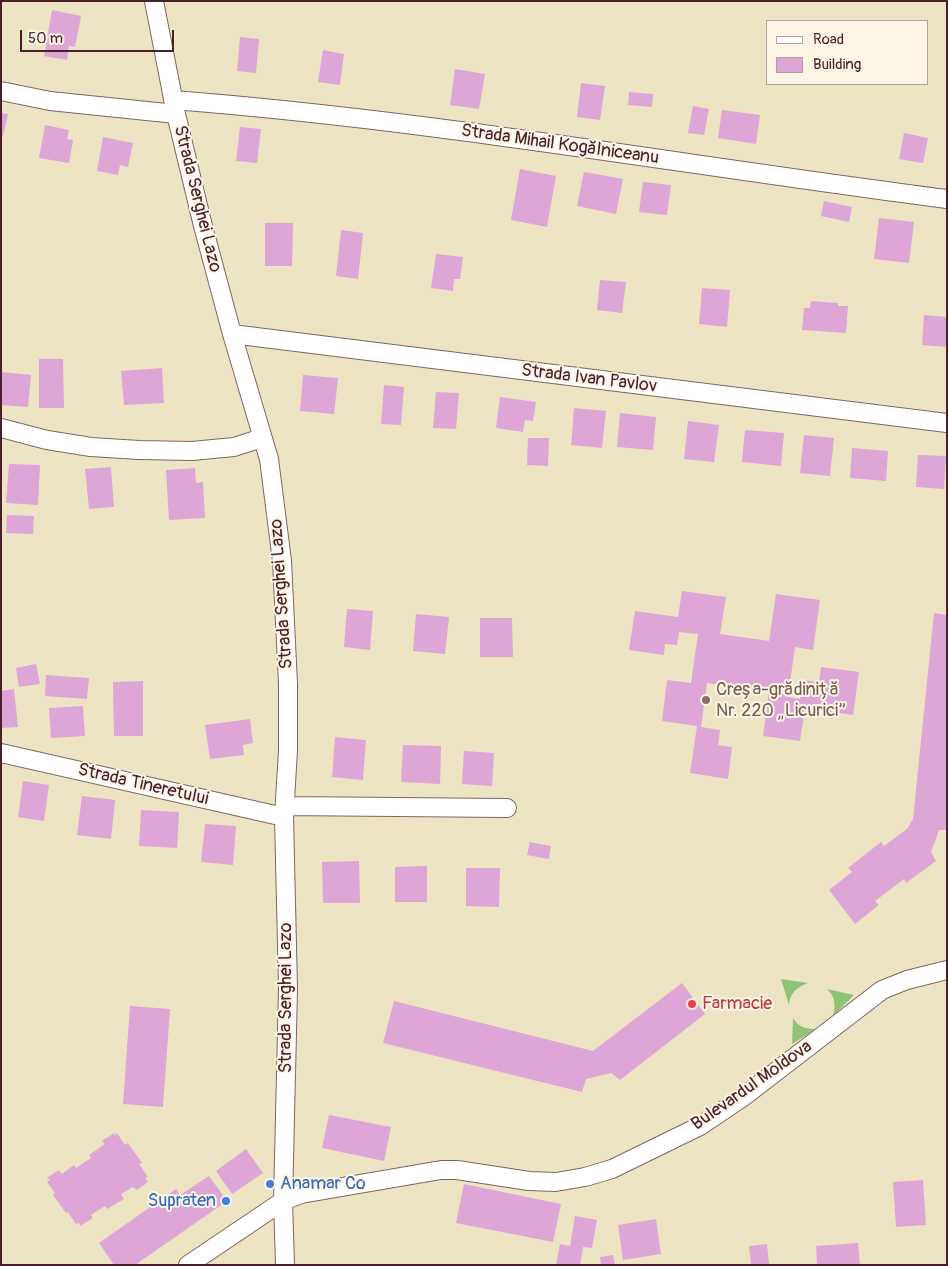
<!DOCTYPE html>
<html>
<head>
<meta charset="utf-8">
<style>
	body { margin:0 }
	#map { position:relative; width:948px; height:1266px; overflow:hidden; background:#ede4c4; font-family:Pangolin,sans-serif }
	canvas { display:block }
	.frame { position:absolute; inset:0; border:2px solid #4a1f2b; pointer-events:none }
	.legend { position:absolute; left:766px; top:20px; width:162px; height:65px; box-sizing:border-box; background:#fcf5e5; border:1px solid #b59f9b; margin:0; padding:6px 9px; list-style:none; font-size:15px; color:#4a1f2b }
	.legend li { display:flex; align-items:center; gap:10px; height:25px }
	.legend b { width:25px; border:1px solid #b59f9b }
	.scale { position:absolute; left:20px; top:30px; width:154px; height:22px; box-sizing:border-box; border:2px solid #4a1f2b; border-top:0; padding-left:6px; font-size:15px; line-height:18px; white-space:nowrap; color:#4a1f2b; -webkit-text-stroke:4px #fcf5e5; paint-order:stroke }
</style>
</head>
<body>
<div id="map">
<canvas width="948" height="1266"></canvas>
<div class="frame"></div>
<ul class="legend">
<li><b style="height:6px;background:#fff"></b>Road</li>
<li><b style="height:14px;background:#dda6d7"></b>Building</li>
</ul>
<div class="scale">50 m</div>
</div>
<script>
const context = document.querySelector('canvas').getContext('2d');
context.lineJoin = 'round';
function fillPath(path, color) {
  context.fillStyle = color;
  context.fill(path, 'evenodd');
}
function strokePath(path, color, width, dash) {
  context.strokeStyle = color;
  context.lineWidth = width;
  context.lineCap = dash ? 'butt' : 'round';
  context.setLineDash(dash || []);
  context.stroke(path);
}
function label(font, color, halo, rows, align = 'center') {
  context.font = font + ' Pangolin,sans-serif';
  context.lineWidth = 4;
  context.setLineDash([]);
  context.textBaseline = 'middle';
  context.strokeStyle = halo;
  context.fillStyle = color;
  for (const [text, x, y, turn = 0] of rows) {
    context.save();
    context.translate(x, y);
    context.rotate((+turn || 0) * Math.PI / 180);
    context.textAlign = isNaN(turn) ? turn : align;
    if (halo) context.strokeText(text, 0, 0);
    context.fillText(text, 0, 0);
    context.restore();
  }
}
const green = new Path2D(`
	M781,979L808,983C797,987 790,993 789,1005Z
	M827,989L854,995L833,1016C836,1006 835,996 827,989Z
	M793,1018C798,1027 806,1029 816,1029L792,1044Z`);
const building = new Path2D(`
	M52,10L81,16L75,47L69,46L67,60L44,56Z
	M240,37L259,39L256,73L237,71Z
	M323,50L344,54L340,85L318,82Z
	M455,69L485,74L479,109L450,105Z
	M581,83L605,86L600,120L577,117Z
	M629,92L653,94L652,107L628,105Z
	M693,106L709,109L704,135L688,133Z
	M722,110L760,115L756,144L718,138Z
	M1,113L8,114L3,136H1Z
	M45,125L69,130L67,139L73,140L69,163L39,158Z
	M240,127L261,129L257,163L236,161Z
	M904,133L928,138L923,163L899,159Z
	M103,137L133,143L128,167L120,165L118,175L97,171Z
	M520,169L556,176L547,227L511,220Z
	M584,172L623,179L616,214L577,206Z
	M643,182L671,185L667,215L639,212Z
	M824,201L852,207L849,222L821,216Z
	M879,218L914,222L909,263L874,259Z
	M265,223H293L292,266H265Z
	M341,230L363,233L358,279L336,276Z
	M436,254L463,257L460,279H454L453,291L431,288Z
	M600,280L626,282L622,313L597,310Z
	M702,288L730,290L727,327L699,324Z
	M811,301L838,303V306H848L846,333L802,330L804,308H810Z
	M924,315L947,317V347L922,345Z
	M39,359H63L64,408H39Z
	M162,368L164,403L124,405L121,371Z
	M1,372L31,375L28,407L1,405Z
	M303,375L338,378L334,414L300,411Z
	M384,385L404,387L401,425L381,424Z
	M436,392L459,393L456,429L433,428Z
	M500,397L536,402L533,421L525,420L523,432L496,428Z
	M574,408L606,411L602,448L571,445Z
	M620,413L656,417L653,450L617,447Z
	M688,421L719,425L714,462L684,459Z
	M745,430L784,433L781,466L742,462Z
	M804,435L834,438L830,476L800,473Z
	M528,438H549L548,466L527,465Z
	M852,448L888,451L886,481L850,478Z
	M918,455L946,456L944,489L916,487Z
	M9,464L40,465L38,505L6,503Z
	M111,467L114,507L89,509L85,469Z
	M195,468L196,483L203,482L205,518L169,520L166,470Z
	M7,515L34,516L33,534L6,533Z
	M682,591L726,597L720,634L769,641L776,594L820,600L813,650L795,647L788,697L800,699L803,680L819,682L821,667L859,672L853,715L805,708L800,741L763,736L769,692L707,683L701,727L720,730L718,745L732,747L728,779L690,773L697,726L662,721L667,680L691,683L698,634L679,632L677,645L665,644L664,655L629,650L635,611L678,617Z
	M347,609L373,611L370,650L344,647Z
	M934,613L947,615L946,830H939L931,852L936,861L906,883L904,879L875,901L879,905L855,924L829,890L852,872L848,868L881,842L884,846L907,829L913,819Z
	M416,614L449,617L445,654L413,651Z
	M480,618H512L513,657H480Z
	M36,664L40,684L19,687L16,668Z
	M46,675L89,678L87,699L45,696Z
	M143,681V736H114L113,682Z
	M14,689L18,727L1,728V691Z
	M83,706L85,736L51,738L49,708Z
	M250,719L253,743L243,745L244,755L210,759L205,725Z
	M335,737L366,740L363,780L332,777Z
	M403,745L441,746L440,784L401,782Z
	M464,751L494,753L492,786L462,784Z
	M23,781L49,785L44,821L18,817Z
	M82,796L115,800L111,839L77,835Z
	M141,810L179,812L177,848L139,846Z
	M205,824L236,826L233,865L201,862Z
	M530,842L551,846L549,859L527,855Z
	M359,861L360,903H323L322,862Z
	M427,866V902H395V867Z
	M466,868H500L499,907L466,906Z
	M682,983L705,1014L620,1080L611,1073L586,1079L582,1092L383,1043L394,1001L593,1051Z
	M130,1006L170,1009L163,1107L123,1104Z
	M329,1115L391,1127L384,1161L322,1148Z
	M114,1133L115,1136L117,1133L125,1145L128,1143L142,1163L139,1164L148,1177L145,1178L148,1182L137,1190L133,1187L121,1194L124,1199L107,1209L105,1206L91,1215L93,1218L80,1226L79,1223L76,1224L68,1212L66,1213L53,1195L55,1193L47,1182L50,1180L47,1178L59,1170L62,1174L74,1165L76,1168L91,1158L89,1155L105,1144L102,1141Z
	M246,1149L263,1173L232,1194L216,1171Z
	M209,1176L227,1201L135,1265H114L99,1243L176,1189L180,1195Z
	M923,1180L926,1225L896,1227L893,1182Z
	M464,1184L561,1204L553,1242L456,1223Z
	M575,1216L597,1220L592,1248L583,1247L580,1265H556L560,1244L570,1246Z
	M656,1219L661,1254L623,1260L618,1225Z
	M858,1243L860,1265H817L816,1246Z
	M767,1244L769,1265H751L749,1246Z
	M613,1255L615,1265H601L600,1257Z`);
const minor = new Path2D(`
	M154,1L176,114L203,226L232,334L269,459L282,561L288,684V750L284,817L288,989L283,1201L285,1265
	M1,91L50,101L176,114
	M173,100C432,120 689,166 947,199
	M232,334L947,423
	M1,428L47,440L91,447L139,450L192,451L234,447L262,438
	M1,753L284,817
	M286,806L507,808
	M188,1265L283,1201L301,1194L441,1170H457L529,1181L556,1182L585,1177L612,1169L700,1126L743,1097L882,990L907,980L947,970`);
const markers = [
	[706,700,5,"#8d6e63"],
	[692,1004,5,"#e0444e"],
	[270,1184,5,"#3f7fe0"],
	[226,1201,5,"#3f7fe0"]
];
const streetNames = [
	["Strada Mihail Kogălniceanu",560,145,8],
	["Strada Serghei Lazo",197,199,76],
	["Strada Ivan Pavlov",589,379,7],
	["Strada Serghei Lazo",282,594,-94],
	["Strada Tineretului",143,785,13],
	["Strada Serghei Lazo",286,998,-90],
	["Bulevardul Moldova",752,1086,-35]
];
const educationNames = [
	["Creșa-grădiniță",716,690],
	["Nr. 220 „Licurici”",716,711]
];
const healthNames = [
	["Farmacie",702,1004]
];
const shopNames = [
	["Anamar Co",280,1184],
	["Supraten",216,1201,"right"]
];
fillPath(green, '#8fc476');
fillPath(building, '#dda6d7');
strokePath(minor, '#836461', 20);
strokePath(minor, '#fff', 18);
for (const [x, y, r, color] of markers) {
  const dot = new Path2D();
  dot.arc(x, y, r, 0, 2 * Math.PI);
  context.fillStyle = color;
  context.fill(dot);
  strokePath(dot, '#fcf5e5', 2);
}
label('18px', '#4a1f2b', '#fcf5e5', streetNames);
label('18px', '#785e54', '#fcf5e5', educationNames, 'left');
label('18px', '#be3a42', '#fcf5e5', healthNames, 'left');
label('18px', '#366cbe', '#fcf5e5', shopNames, 'left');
</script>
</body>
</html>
